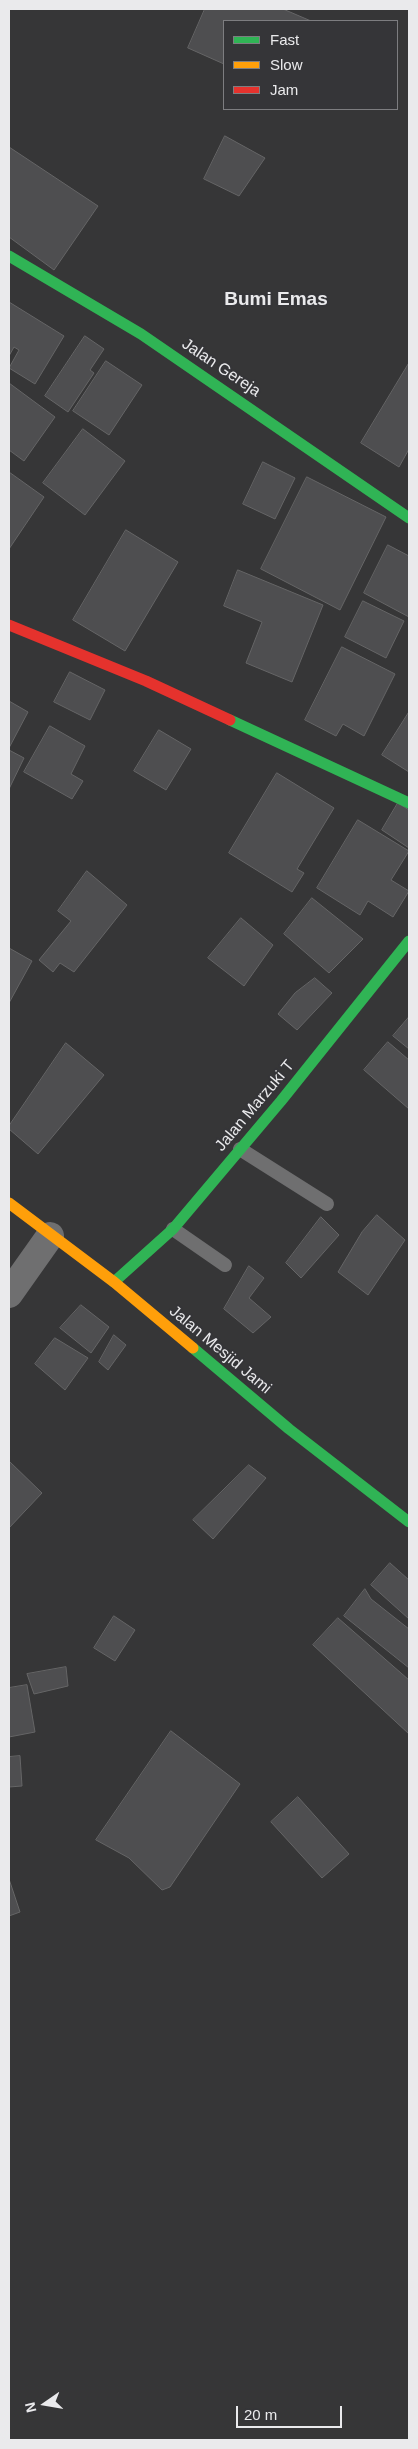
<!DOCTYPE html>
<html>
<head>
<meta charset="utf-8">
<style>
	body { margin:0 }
	#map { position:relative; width:418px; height:2449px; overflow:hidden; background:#363637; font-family:Helvetica,sans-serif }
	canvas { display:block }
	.frame { position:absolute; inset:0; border:10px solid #eaeaec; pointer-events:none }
	.legend { position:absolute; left:223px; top:20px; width:175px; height:90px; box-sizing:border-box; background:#353538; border:1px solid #7d7d80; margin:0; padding:6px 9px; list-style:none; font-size:15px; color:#eaeaec }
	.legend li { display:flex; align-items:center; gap:10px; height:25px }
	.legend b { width:25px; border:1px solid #7d7d80 }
	.north { position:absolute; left:20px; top:2379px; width:50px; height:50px; -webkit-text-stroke:4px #353538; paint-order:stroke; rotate:257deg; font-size:14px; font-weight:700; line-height:20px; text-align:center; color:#eaeaec }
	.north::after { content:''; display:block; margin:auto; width:18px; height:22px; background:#eaeaec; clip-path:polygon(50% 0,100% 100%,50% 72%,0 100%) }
	.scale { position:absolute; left:236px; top:2406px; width:106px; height:22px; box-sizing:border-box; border:2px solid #eaeaec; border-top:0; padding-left:6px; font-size:15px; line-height:18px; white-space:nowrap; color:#eaeaec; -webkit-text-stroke:4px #353538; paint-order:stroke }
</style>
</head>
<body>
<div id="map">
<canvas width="418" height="2449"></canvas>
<div class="frame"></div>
<ul class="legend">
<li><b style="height:6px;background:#30b455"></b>Fast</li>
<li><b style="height:6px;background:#ff9f0a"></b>Slow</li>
<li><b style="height:6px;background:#e5322d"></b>Jam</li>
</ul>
<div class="north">N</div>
<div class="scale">20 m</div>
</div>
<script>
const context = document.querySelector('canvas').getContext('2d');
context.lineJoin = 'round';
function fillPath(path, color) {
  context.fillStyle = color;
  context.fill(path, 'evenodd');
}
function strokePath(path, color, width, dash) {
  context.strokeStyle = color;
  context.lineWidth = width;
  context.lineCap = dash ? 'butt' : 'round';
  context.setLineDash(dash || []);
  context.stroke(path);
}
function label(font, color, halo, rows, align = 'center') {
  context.font = font + ' Helvetica,sans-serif';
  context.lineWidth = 4;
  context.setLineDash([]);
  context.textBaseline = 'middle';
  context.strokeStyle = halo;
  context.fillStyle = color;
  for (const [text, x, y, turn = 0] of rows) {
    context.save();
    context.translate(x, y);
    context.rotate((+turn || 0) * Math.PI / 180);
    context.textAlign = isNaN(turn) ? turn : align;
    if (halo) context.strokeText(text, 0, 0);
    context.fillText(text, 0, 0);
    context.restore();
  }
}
const building = new Path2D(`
	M205,9H283L311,21H224V64L188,48Z
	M225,136L265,158L239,196L204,179Z
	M9,147L98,206L54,270L9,237Z
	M9,302L64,336L35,384L9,368L19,350L14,347L9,356Z
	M85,336L104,349L90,370L94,373L68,412L45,396Z
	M106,361L142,385L109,435L73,411Z
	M409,363V449L399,467L361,443Z
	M9,383L55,417L24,461L9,450Z
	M83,429L125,461L85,515L43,483Z
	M263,462L295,478L275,519L243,504Z
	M9,472L44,497L9,549Z
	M307,477L386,517L340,610L261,569Z
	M126,530L178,562L125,651L73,620Z
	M388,545L409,556V617L364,593Z
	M238,570L323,605L292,682L246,663L262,622L224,606Z
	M363,601L404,621L386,658L345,637Z
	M342,647L395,674L364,736L343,724L336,736L305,720Z
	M70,672L105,690L90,720L54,702Z
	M9,701L28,712L9,748Z
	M409,712V772L382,755Z
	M50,726L85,746L71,774L83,781L72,799L24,772Z
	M159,730L191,749L166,790L134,771Z
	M9,750L24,758L9,789Z
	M277,773L334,808L297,869L304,873L292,892L229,853Z
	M398,803L409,810V848L382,830Z
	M358,820L409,851L391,880L409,891L393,917L368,901L360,915L317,888Z
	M87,871L127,905L74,972L60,963L53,972L39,960L71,921L58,911Z
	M312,898L363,939L329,973L284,934Z
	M241,918L273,945L244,986L208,958Z
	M9,948L32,961L9,1003Z
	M315,978L332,993L297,1030L278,1014L295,993Z
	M409,1017V1049L393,1036Z
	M388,1042L409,1060V1109L364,1070Z
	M66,1043L104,1075L38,1154L9,1129V1126Z
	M377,1215L405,1240L368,1295L338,1272L362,1232Z
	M321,1217L339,1235L301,1278L286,1263Z
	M249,1266L264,1278L249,1298L271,1317L253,1333L224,1309Z
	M81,1305L109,1327L91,1353L60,1328Z
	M114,1335L126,1345L108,1370L99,1362Z
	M55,1338L88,1358L65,1390L35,1364Z
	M9,1461L42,1493L9,1528Z
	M249,1465L266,1478L213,1539L193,1520Z
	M390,1563L409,1580V1619L371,1585Z
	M365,1589L371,1599L409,1629V1668L344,1616Z
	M114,1616L135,1630L115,1661L94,1648Z
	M338,1618L409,1680V1734L313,1645Z
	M66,1667L68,1686L34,1694L27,1674Z
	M27,1685L35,1732L9,1737V1688Z
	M171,1731L240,1784L170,1887L162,1890L129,1858L96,1840Z
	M20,1756L22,1786L9,1787V1757Z
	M298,1797L349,1854L322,1878L271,1822Z
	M9,1879L20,1912L9,1916Z`);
const lane = new Path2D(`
	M240,1149L327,1204
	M173,1229L225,1265`);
const street = new Path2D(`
	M9,1294L50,1236`);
const fast = new Path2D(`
	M9,256L141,334L409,518
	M230,720L409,803
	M114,1282L173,1229L281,1101L409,941
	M193,1348L289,1429L409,1522`);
const slow = new Path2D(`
	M9,1203L114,1282L193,1348`);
const jam = new Path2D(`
	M9,625L146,681L230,720`);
const streetNames = [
	["Jalan Gereja",221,368,34],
	["Jalan Marzuki T",255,1106,-50],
	["Jalan Mesjid Jami",220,1350,40]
];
const quarterNames = [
	["Bumi Emas",276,300]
];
fillPath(building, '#4e4e50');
strokePath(building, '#656566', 1);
strokePath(lane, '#6f6f70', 14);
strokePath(street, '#6f6f70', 28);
strokePath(fast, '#30b455', 11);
strokePath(slow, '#ff9f0a', 11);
strokePath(jam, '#e5322d', 11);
label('16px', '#eaeaec', '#353538', streetNames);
label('bold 19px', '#eaeaec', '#353538', quarterNames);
</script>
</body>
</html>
